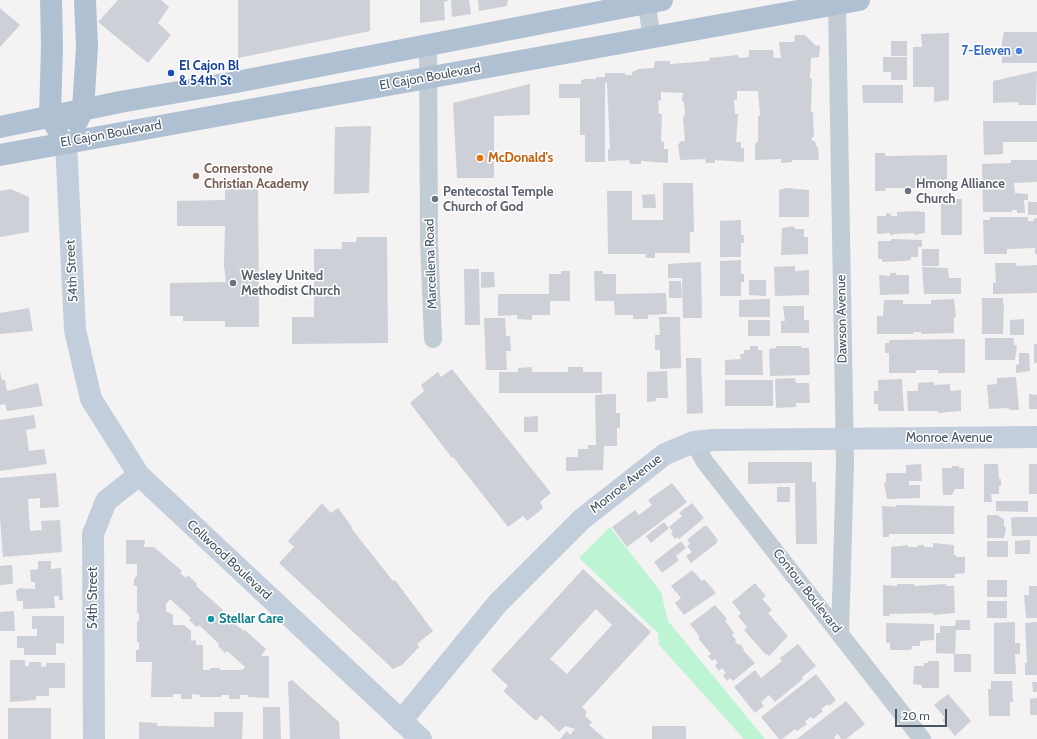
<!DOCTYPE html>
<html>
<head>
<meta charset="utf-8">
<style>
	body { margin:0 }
	#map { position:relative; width:1037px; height:739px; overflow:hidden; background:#f4f2f2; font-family:Cabin,sans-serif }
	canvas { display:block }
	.scale { position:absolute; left:895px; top:709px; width:52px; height:18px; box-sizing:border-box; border:2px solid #475562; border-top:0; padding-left:5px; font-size:12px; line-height:14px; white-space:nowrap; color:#475562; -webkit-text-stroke:3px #fff; paint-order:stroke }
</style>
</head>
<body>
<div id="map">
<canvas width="1037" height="739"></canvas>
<div class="scale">20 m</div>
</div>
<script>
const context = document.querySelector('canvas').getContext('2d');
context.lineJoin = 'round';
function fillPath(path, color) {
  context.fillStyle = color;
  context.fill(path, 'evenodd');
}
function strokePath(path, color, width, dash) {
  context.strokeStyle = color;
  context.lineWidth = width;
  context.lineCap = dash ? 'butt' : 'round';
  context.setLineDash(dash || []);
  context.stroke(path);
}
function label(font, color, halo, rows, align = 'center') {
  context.font = font + ' Cabin,sans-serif';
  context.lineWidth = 3;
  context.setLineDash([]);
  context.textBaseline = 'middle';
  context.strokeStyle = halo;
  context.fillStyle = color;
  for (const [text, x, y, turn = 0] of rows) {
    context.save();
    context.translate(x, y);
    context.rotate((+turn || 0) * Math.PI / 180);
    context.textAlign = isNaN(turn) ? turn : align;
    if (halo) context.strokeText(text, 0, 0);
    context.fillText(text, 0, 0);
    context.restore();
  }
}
const green = new Path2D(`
	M610,527L661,592L668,621L765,739H744L659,645L658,633L579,558Z`);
const building = new Path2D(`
	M118,0H161L169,7L158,23L171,35L148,63L98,22Z
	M238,0H370V31L238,58Z
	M420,0H449L444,2L445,20L420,23Z
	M451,0H469L471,14L452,17Z
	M478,0H508L507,6L479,11Z
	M0,8L20,25L0,47Z
	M1004,32H1037V63H1002V39H1003Z
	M949,33V100L934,102V87H913V47H922L921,34Z
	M795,35H805L815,45L820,46L819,57L811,58L810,78L812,79L811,112H813L814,137H812V141H815L816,146L818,147L819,160H792V162L781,163V159L755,160V144L758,141V116L760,115L758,91H737V100H734L735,114H738L736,142H741V148H744V162L715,160V163H706L705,159L680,160L678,145L681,141H685L683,117L685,114L684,102L682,101L683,93L661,92V100L658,101L659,114H662L661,141L664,142V149H668V163L641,161V164H630L629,160L608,161V150L610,148L607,83H605V73H625V75H632V72L639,69L654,68L655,61H670V64L709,61L710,58L737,55L740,58L749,57V50H773L774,58H781L779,42H794Z
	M891,41H907V56H891Z
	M883,57H907V80H891V72H883Z
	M1037,71L1036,105H1018V102L993,103V81Z
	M596,77H605V162H585V135H580V98H559V84H581V81L584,79H596Z
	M530,84V115L494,116V178H457L453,103Z
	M862,85H903V103H863Z
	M983,121H1037V142H1003V154L984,155Z
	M371,126L369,193L334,194L335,127Z
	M875,153H885V156L947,155V188H885L886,191H875Z
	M1011,160H1037V182L1014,183L1015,193L1028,194V200H1024L1025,213H1017V210H1012V212H983L982,164L1011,163Z
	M663,183H693L694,232H690V253H655V258H646V254H608L607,191H632V220H663Z
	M230,185L258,187L259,327H225V321H183V316H170V283L226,282L224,265L225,226H177V201L225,200V187H230Z
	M786,188L809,190V217H779V190Z
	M11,189L29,197V232L0,237V191Z
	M655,194L656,208H643L642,195Z
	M941,199H962V235H941Z
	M1028,202H1037V215H1028Z
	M914,211L925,212V233L914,235V233L893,234V235H890V233L877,234V216H886V213L891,214V216H897V212Z
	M990,217H1028V221H1034V218H1037V254H1035V248L1007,249V254H984L983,220H990Z
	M741,220V235H744V243H741V257H720V221Z
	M793,226L795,229H804V237H808V254L781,255L782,228Z
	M357,237H387L388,343L292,344V317H314V249H342V242H356Z
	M891,239L922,240V247H918V257H911V260L904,261L882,262V259H878V241H891Z
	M922,249H939V266H922Z
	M741,260V274H744V282H741V296H720V261Z
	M701,262L702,318H683L682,278H668V264Z
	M995,263H1016V266L1037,265V293L993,294V283H996Z
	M795,266V271L809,270V295L775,296L774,267Z
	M922,267L948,268L949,278H961V294H924Z
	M464,269H479L480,325H465Z
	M561,271H570V301H550V315H532V320L517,319V315L498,316V294H549V274H561Z
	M594,271H603V274H616V294L666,293L667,314L648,315V319H633V315H615L614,301H595Z
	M481,272H494L495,287L481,288Z
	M890,273H896V275H909V294L880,295L879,275L890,276Z
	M749,280H766V296L749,295Z
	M669,281H681L682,298H669Z
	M982,298H1003V304H1004L1003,334H982Z
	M770,299V317H739V300Z
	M954,299L956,317H954V333L921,334V332H913V334H877V316H883L884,300H903V304H931V300Z
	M783,306H804V320H809V333H781V321H785Z
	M29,308L33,331L0,334V313Z
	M659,317H680L681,368L660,369V350H655V335H660Z
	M484,318H505L506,336H510L511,351H506L507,370H486Z
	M1024,319V335H1010V320Z
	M748,320H770V336H748Z
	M985,338H1014V345H1017L1015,360H985Z
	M965,339V373H938V370H916V373H889V353H885V343H889V340Z
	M1034,344H1037V363H1034Z
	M750,346H758V350H762L763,375H725V360L741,359L740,354H744V350H750Z
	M776,346H801V348H809L810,375L770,376L769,349L776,348Z
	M1019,353H1029L1030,371L1016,373V365L1019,364Z
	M686,358H701L703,413L687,414Z
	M532,367V372H568V367H583V372H602V393H499V372H518V368Z
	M452,369L551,493L540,502L543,508L527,521L523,516L508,527L453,457L452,458L410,403L424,391L421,385L438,372L441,377Z
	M0,371L2,380H5L7,391L38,383L43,406L7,411L5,404L0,405Z
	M667,371L668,398H656V401L647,402V372Z
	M1016,377L1019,410H1011L1007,408L989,409L987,385L997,384V378Z
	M795,378L796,383H809L810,403H796V407L776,408L775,379Z
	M902,379L904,411H878V404H874V391H878V380Z
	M725,380H773V406H725Z
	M934,382V385L950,384V391L961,390V411L938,413V411H908L907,391H918V383Z
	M616,394V413H620V428H617V446H604L603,470L566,471V457H578V449H588V445H596L595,395Z
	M1029,394L1037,395V409H1029Z
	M34,415L36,428L26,430L29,451L44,449L47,464L0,471V420Z
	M538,416V432H524V417Z
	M748,462H812V482H816L817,544H796L795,483L748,484Z
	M921,464L922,481H909V485H920V498L887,499L884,483H886V473H906V465Z
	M984,464H998L999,479H1001V486H999V494H991L992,502H984Z
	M1029,464H1037V494H1029Z
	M952,466H959V468H964V489H955L952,495H943L942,468H952Z
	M56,473L59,507L40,508V498L28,499L30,531L42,530L41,521L60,520L62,552L3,557L0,519V478Z
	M672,483L687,502L627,547L612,527L635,510L639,515L652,505L648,500Z
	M777,487H790V502H777Z
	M996,501H1028V512L996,511Z
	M322,503L331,513L338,508L352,527L351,528L393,581L395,580L433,631L417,644L419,647L402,665L393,669L279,563L294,547L288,541Z
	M692,503L704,518L679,539L677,537L675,539L671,534L673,532L669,527L682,516L679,513Z
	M896,505L954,506V534H889V537H883L882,506L896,507Z
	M987,515H997L1004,519V527H1006V530L1004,538H987Z
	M1016,517H1037V536H1012L1011,518Z
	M664,522L669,528L651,543L646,536Z
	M704,526H707L718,540L716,542L717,543L691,563L686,556L692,552L687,546L690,544L687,540Z
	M126,540H145L144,547H154L182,571L180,573L186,578L188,575L197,584L196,586L223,610L222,612L229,619L230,617L238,623L236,625L244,631L245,630L266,649L261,656H269V698L248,697V695H240V699H229V695H221V697H200V695L192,694V699H181V694H173V697H151L152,662H136V650H139V642H137V621H139V613H137V586H134V579L137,576V564H126ZM170,599L191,618L189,620L197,627L199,625L219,644L218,646L225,653L227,651L245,667L242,670H220V668H210V670H203V645H196V640L191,641V631L184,625H173V615L166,611V604Z
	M1030,540V554H1015V541Z
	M681,541L686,548L676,556L679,560L662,573L654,562Z
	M987,541H1008V557H987Z
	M933,543L954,545V555H956V557H965V573L955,574V578H891V547L908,545V547H918V545H924V547H933Z
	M38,561H51V569L61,568L63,600H59V596H54L55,608L23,609V601H17L16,590H19L18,588L35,589V582H31L30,570L38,569Z
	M12,565L13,584L0,585V566Z
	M583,569L651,632L582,707L587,712L585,716L592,722L589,725L605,739H560L567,731L570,735L575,729L565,726L559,732L541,715L536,721L503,691L508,686L491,670ZM596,609L612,625L567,674L550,659Z
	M692,570L702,581L704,579L716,593L684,615L675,603L681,598L671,586Z
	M987,580H1007V597H987Z
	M755,583L766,596L762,599L772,610L768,613L788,636L769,656L767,654L766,655L744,630L747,627L738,616L741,613L732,602Z
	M897,584H914V586L946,584V586H954L955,613L933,615V613L889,614L890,616H883V585L897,586Z
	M1029,586H1037V618H1026L1024,595H1029Z
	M987,601H1007V618H987Z
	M715,605L727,619L725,621L734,633L732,635L736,640L735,641L738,645L740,644L744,649L743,650L755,663L733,681L730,678L727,681L723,675L726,673L722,668L719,671L715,665L718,663L715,659L712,661L708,656L711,654L698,638L700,637L690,624Z
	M14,611L15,631H0V612Z
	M32,616H64V644L56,643V655H24V648H17V636H37V629H32Z
	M956,620H970V630H956L955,654L936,653V633H940V626H955Z
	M1015,622V643H1020V654H1015L1016,674H994V623Z
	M1037,622V675H1025V663H1027L1025,623Z
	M886,623L934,624V640L920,641V646H912V649L909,650H890V643H886Z
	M798,644L816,666L802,677L803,679L775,702L769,695L761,702L764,706L755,713L734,687L755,670L761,678L782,661L780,658Z
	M954,654H971V672H954Z
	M10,660H25V666H29V662H41V667L46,666V663H65V688H49V696H36V700L10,702Z
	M928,661H939V688H922V685L913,684L914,666H924V663H928Z
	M816,674L836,700L829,706L828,704L821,709L823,711L813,719L811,717L805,721L807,724L797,731L795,729L782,739H779L761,717Z
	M292,680L339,722L340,739H290L288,682Z
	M991,681H1012L1013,702H1010V716H989L988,689H991Z
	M1032,682H1037V692H1033Z
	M948,694L971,721L955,736L942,720L945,718L934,705Z
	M1037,698V715H1030V699Z
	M846,701L865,724L846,739H841L838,734L834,737L835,739H797Z
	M263,707H280L281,739H263Z
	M8,708H51V739H8Z
	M214,712H243L242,739H139V722L157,723V726L214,727Z
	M652,726H686V739H652Z`);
const street = new Path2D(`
	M646,0L652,38
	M837,5L845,463L840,634
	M428,45L429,242L433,339
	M694,442L705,462L922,739`);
const secondary = new Path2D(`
	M66,142L75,330L91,399L139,475L421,739
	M401,721L498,603L582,519L665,454L694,442L713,440L1037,437
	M94,739L93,534L106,501L139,475`);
const primary = new Path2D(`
	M51,0L52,47L50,116L57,128
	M77,122L83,109L87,47L85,0
	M0,127L120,102L231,83L662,0
	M0,155L859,0`);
const markers = [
	[1019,51,4,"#3f7fe0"],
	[171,73,4,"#1a4fb4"],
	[480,158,4,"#e8710a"],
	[196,176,4,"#8d6e63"],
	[908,191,4,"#6b7280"],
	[435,199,4,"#6b7280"],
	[233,283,4,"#6b7280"],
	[211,619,4,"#0f9aa8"]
];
const shopNames = [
	["7-Eleven",1011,51]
];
const transitNames = [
	["El Cajon Bl",179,66],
	["& 54th St",179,81]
];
const streetNames = [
	["El Cajon Boulevard",430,77,-10],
	["El Cajon Boulevard",111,134,-10],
	["Marcellena Road",431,264,-92],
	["54th Street",72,271,-93],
	["Dawson Avenue",842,319,-91],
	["Monroe Avenue",949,438],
	["Monroe Avenue",626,484,-38],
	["Collwood Boulevard",229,560,43],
	["Contour Boulevard",807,591,52],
	["54th Street",93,598,-90]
];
const foodNames = [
	["McDonald's",488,158]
];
const educationNames = [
	["Cornerstone",204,169],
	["Christian Academy",204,184]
];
const worshipNames = [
	["Hmong Alliance",916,184],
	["Church",916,199],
	["Pentecostal Temple",443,192],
	["Church of God",443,207],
	["Wesley United",241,276],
	["Methodist Church",241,291]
];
const cultureNames = [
	["Stellar Care",219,619]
];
fillPath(green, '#bdf5d4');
fillPath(building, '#cdd0d7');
strokePath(street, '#c1ccd4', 18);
strokePath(secondary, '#c3cedc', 22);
strokePath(primary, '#afc0d3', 22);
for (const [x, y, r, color] of markers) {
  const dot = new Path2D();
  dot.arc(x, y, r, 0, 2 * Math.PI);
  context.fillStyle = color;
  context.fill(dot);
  strokePath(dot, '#fff', 1.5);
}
label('bold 13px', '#366cbe', '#fff', shopNames, 'right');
label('bold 13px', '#164399', '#fff', transitNames, 'left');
label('13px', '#475562', '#fff', streetNames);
label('bold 13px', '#c56008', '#fff', foodNames, 'left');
label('bold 13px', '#785e54', '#fff', educationNames, 'left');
label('bold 13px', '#5b616d', '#fff', worshipNames, 'left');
label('bold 13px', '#0d838f', '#fff', cultureNames, 'left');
</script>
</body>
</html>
